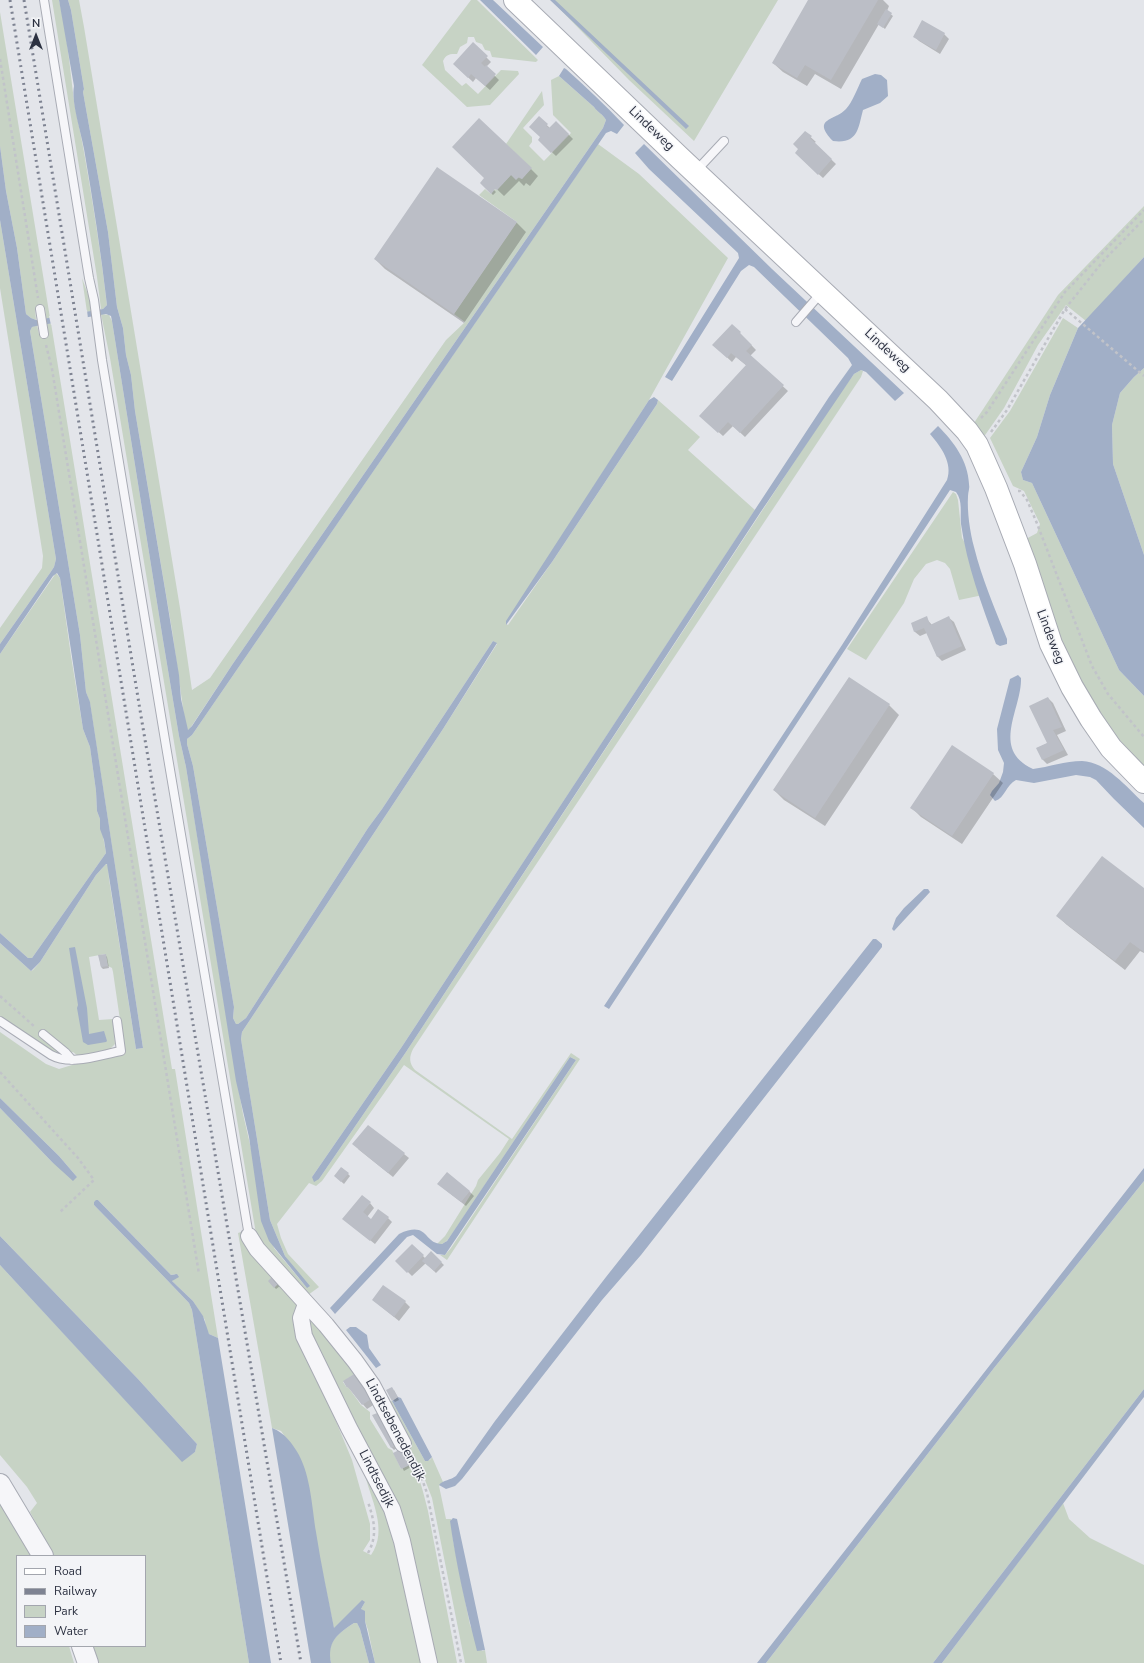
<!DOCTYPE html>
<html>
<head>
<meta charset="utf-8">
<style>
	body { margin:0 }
	#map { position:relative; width:1144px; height:1663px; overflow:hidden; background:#e3e5ea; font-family:"Nunito Sans",sans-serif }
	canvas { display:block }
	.legend { position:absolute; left:16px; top:1555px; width:130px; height:92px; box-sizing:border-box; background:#f3f4f7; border:1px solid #a3a6ae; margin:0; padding:5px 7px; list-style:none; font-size:12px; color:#2c3141 }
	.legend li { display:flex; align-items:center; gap:8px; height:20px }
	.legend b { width:20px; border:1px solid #a3a6ae }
	.north { position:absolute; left:16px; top:16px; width:40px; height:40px; -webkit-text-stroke:3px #f3f4f7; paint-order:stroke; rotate:0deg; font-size:11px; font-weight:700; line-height:16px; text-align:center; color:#2c3141 }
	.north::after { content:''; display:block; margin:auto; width:14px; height:18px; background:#2c3141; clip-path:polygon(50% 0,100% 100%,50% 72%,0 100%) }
</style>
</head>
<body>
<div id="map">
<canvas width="1144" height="1663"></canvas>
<ul class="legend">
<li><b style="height:5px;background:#fff"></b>Road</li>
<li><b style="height:5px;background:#7e8392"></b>Railway</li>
<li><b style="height:11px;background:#c7d3c5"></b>Park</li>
<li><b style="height:11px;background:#a1afc7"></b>Water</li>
</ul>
<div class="north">N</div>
</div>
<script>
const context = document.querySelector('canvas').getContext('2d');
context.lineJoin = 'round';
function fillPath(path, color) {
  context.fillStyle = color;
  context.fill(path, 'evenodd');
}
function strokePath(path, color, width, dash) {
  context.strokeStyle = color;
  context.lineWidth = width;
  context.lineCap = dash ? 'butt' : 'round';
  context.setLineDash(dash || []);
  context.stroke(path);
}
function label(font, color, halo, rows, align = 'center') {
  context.font = font + ' "Nunito Sans",sans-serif';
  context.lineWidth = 3;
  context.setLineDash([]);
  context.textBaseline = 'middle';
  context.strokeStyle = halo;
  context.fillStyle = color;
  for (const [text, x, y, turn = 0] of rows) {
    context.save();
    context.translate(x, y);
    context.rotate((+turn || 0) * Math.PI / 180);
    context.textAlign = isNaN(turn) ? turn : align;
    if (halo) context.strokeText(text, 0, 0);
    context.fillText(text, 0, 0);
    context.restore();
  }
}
const green = new Path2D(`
	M52,0H59C67,33 70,68 74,101C77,118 81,135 84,152C93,203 101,254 107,305L103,309H101L97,277Z
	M68,0H79L84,27L180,608L192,690L210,678L446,340L465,322L454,314L517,222L479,195L485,189L491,194L495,189L497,190L511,175L522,179L531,168L506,144L542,91L544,105L523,128L532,137V142L529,146L544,161L571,133L553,115L551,80L559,76L594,107C597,112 603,114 606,120L603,128L594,141L232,665L189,730L186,729L172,630L135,411L131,375L126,355L123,328L117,307L108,232L83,92L84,89L71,10Z
	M471,0H477L538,60L536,62L492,57L490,51L485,50L482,44L476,42L474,37H468L467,43L460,47L457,54C450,54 446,54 443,61L445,70L462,86L466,83L478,94L501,70L518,71L519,74L490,105L467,107L422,65Z
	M551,0H778L694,141L629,80Z
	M0,12L50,318H46L45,308L35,309L36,320L31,318L26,314L17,248L6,191L0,146Z
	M598,144L639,174L728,258L649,400L506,624L508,625L552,562L657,404L658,400L700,437L688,450L755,510L401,1048L312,1177L319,1179L406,1052L835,400L854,374L861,370L863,371L861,377L413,1049C409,1057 409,1063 415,1070L512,1139L571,1053L580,1059L447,1260L440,1255H445L451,1248L576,1060L570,1057L452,1234C448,1239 445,1246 437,1244L445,1236L476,1186L478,1180L500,1153L509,1139L404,1065L322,1181L316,1186L309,1183L277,1224L281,1238L288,1254L319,1287L308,1295L300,1291L256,1234L110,358L101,314L109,315L112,321L163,640L179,736L186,767L234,1064L243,1114L274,1248L307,1288L285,1256L270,1220L241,1039L242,1032L443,729L497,644L493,641L382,809L368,828L246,1018L238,1024H236L233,1018L234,1007L193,766L187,744V739L192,735Z
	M1144,206V257L1086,321L1066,305L1038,345L1004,408L983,438L974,423L1058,295Z
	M0,220L56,559L54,567L50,573L0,644V628L42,568L43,556L0,288Z
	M82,278L90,300L91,311L87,312Z
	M1063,318L1078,328L1050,395L1037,437L1021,472L1023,480L1032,483L1119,670L1144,696V768L1110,733L1068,662L1026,539L1037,533L1040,524L1024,491L1013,486L990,438L1010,411Z
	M51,323L172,1069H175L218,1338L209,1334L206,1329L205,1320L193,1301L172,1281L175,1274L171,1275L168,1272L98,1200L94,1202V1205L168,1281L189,1303L192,1310L249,1663H99L93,1646H145V1556H54L30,1512L37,1503L27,1487L0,1455V1265L182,1461L195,1452L197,1444L138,1379L0,1236V1108L52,1162L77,1177L59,1156L0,1098V1032L46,1064L59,1069L72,1065L125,1054L113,972L112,968L108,966L105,954L89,957L99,1020L113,1019L115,1044L110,1049L78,1056L73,1052L71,1053L60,1042L45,1032L63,1054V1056L58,1055L0,1017V943L31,971L33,970L40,962L96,875L106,864L108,865L109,879L136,1049L143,1048L90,703L86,692L80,635L30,331L32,327L37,325L39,334L48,333L47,324Z
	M1144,368V555L1113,464L1112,425L1120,393L1134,377Z
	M953,492L956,494L958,500L962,538L971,553L983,595L959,600L950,569L945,563L937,560L926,564L914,579L904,603L866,660L847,649Z
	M56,573L60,578L71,656L83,729L90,747L96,791L97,811L100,819L106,853L32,958H28L0,933V654Z
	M1144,1181V1389L933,1663H766L994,1368Z
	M241,1232L244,1238L297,1304L296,1310L335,1419L352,1460L370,1524V1540L363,1551L371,1555C389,1530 370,1498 364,1471L388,1516L424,1663H375L368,1630L361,1609L365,1602L334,1629L299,1456L281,1431L272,1428L238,1233Z
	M310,1319L328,1340L347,1359L354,1374L343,1382L347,1388L348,1387L361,1405L370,1412V1419L388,1448L392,1450L401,1469L409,1465L403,1453L406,1452C418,1469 423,1491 428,1511L457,1663H435L423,1609L353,1426L307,1325Z
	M392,1401L425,1461L430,1460L432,1457L443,1482L439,1486L446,1519H451L453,1540L470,1625L482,1651L485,1650L487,1663H465L432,1498L420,1467L386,1403Z
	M0,1494L33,1556H17V1646H69L74,1663H0Z
	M1063,1503L1069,1519L1090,1538L1144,1565V1663H942Z
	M354,1623H357L360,1629L369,1663H331C326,1642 337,1634 354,1623Z`);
const water = new Path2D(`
	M59,0H68L71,10L84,89L83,92L108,232L117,307L123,328L126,355L131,375L135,411L166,595L179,675L181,699L188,730L192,726L232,665L603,128L606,120C603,114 597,112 594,107L559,76L564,68L566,69C586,87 605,105 624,125L617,134L611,131L606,133L192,735L187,739V744L193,766L234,1007L233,1018L236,1024H238L246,1018L368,828L382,809L493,641L497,643L443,729L242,1032L241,1039L270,1220L285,1256L310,1286L307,1288L269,1241L261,1221L249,1137L236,1081L186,767L179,736L163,640L112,321L111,316L106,314L36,326L32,327L30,331L80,635L86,692L90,702L143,1048L136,1049L107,864H106L96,875L40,962L31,971L0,943V933L28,958H32L106,853L104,840L100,829V819L97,811L96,791L90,747L83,729L60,578L57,573L53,576L0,654V644L50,573L54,567L56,559L0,220V146L6,191L17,248L26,314L31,318L36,320L103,309L107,305C101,253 93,201 84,149C81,132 71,102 74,86Z
	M480,0H493L543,47L536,55Z
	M550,0H555L689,126L686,129Z
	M875,74L881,75L887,80L888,96L880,103L863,110C858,129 858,144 833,141C811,118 835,121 846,109C852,103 858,87 862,79Z
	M644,144L772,269L904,393L895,401L866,372L861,370L854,374L760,513L406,1052L319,1179L314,1182L312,1177L401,1048L829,397L852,365L848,358L754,267L749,265L741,271L672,381L665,377L739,258L738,253L649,169L635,153Z
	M1144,257V368L1134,377L1120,393L1112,425L1113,464L1144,555V696L1119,670L1032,483L1023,480L1021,472L1037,437L1050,395L1078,328Z
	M654,397L658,400L657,404L552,562L506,625V621L649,400Z
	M938,426C954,442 968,461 969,484C970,488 968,492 968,496C967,512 970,532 974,547C982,579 995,609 1007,639V644L1000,646L996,644C982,605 967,566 961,524C960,513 963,501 956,492L950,490L609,1009L604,1006L842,645L947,480C953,463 941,447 930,434Z
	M1018,675L1021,678C1022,709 990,749 1033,769C1049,767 1065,761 1082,761C1107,762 1126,787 1144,803V828L1114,799L1096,780L1090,777L1076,775L1034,783L1016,780C1006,785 1005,798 995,801L990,795L992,791L999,783L1003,772L1004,763L998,750L997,729L1010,679Z
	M924,889H928L930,892L894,931L892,929L896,918L904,908Z
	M873,939H876L882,944V947L641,1255L602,1300L462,1479L455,1486L446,1489L439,1485C443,1480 451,1480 456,1476L495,1421L606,1277Z
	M75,947L87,1008L89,1034L104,1031L107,1041L106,1042L88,1045L83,1042L77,1008L78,1005L69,948Z
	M570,1057L576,1060L445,1255L437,1254L413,1235L407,1237L335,1314L330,1308L399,1234C429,1220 423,1244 442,1244L447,1241Z
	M0,1098L59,1156L77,1177L73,1181L52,1162L0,1108Z
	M1144,1168V1181L994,1368L766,1663H757Z
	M96,1200H98L171,1275L177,1274L179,1277L172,1281L193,1301L203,1316L209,1334L218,1338L271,1663H249L192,1310L189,1303L168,1281L94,1205V1202Z
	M0,1236L138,1379L197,1444L195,1452L182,1462L0,1265Z
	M350,1327H356L367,1335L369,1348L381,1365L376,1368L346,1330Z
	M1144,1389V1397L942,1663H933Z
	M398,1397L401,1398L432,1457L428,1461H425L392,1401Z
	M272,1428C285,1433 292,1443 299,1455C311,1478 312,1508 316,1532C321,1565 328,1596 334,1628L362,1600L365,1602L361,1609L365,1611V1621L375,1663H369L360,1629L357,1623H354C337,1634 327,1642 331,1663H311Z
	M453,1518L457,1519L485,1650L477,1651C466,1608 456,1564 450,1521Z`);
const pier = new Path2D(`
	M87,310L88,319L51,325L49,316Z`);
const shadow = new Path2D(`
	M809,0H883L889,6L887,11L893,16L885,29L879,24L841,89L815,74L807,86L783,72L773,63Z
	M923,22L944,34L949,39L940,54L919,41L914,36Z
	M473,44L491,62L486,67L499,80L490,90L476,78L473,82L454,64Z
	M539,118L550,128L556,122L573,139L556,156L539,140L541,137Z
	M805,132L816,142L814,143L836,164L823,178L800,157V149Z
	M460,154L531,169L538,176L530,186L526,183L524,186L519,181L504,196Z
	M484,180L496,192L493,195L481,183Z
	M516,222L526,232L464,323L385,269L375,259Z
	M732,325L756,350L750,356L788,391L745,437L733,426L723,436L701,416L747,366L736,357L732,362L718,349Z
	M926,618L932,625L949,618L954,622L966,650L942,661L937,656L927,633L920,636L915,632L912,624Z
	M1048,698L1053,703L1066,731L1057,735L1068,755L1047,764L1043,760L1037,748L1048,743Z
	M889,705L899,715L825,826L784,800L774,790Z
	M993,774L1003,783L962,844L921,817L912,808Z
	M1144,889V953L1140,951L1125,970L1067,925L1057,916Z
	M105,955L107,957L109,968L103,969L101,967L99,956Z
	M358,1149L404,1154L409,1158L393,1177Z
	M342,1168L350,1176L344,1184L335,1176Z
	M443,1188L469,1191L474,1196L466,1206Z
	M370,1203L374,1208L367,1217L371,1220L388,1218L392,1222L375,1244L348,1223Z
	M412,1245L426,1259L431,1253L444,1265L436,1273L426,1263L412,1276L397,1261Z
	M273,1278L280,1286L276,1289L269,1281Z
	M373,1300L405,1302L410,1307L399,1321Z
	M354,1375L375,1404L367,1409L348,1387Z
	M394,1390L399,1400L395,1402L393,1400Z
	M374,1416L400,1446L394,1450L392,1448Z
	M401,1451L411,1467L404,1471L395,1454Z`);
const building = new Path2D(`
	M808,0H878L831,80L805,65L797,78L772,63Z
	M886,9L892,13L883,28L877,24Z
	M922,20L945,33L936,50L913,37Z
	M473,42L488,56L481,63L485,67L486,65L496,74L485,86L471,74L468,78L453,64Z
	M539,116L548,124L546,126L549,128L556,121L569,134L551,153L538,140L540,137L529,127Z
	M479,118L532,168L522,179L519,177L516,180L511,175L497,190L495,189L491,194L480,183L484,178L452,147Z
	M805,131L812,136L810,138L832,159L818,175L795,153L798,149L793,144Z
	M437,167L517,222L454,314L374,259Z
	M732,324L741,332L740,333L752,345L746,351L784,385L740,433L728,422L718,433L699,416L746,365L731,353L727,358L712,345Z
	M927,616L930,625L949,616L962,646L937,657L924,628L914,632L911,623Z
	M849,677L890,704L815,818L773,790Z
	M1048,697L1062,727L1053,730L1064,750L1042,760L1036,748L1047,743L1029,706Z
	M952,745L994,773L952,836L910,808Z
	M1102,856L1144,888V952L1130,942L1115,961L1056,916Z
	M106,954L108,966L101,967L98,955Z
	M368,1125L405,1153L388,1173L352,1144Z
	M341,1167L349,1173L341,1182L334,1176Z
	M447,1172L470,1191L461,1202L437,1184Z
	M362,1195L371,1202L363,1212L371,1219L378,1209L389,1217L370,1241L342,1219Z
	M412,1244L424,1255L407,1273L395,1261Z
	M431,1251L442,1262L434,1271L422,1261Z
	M273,1276L279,1283L274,1288L268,1281Z
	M383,1285L406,1301L394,1317L372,1300Z
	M354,1374L371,1399L362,1405L348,1387L347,1388L343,1381Z
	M392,1387L398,1397L392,1401L386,1390Z
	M380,1412L398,1444L391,1448L372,1415Z
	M401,1449L410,1465L401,1469L393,1453Z`);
const path = new Path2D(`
	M0,59L38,298
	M1065,309L1144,376
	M46,345L52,369L199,1274
	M981,418L987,412L1065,292L1144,210
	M991,432L1007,410L1065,309L1104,260L1144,219
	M1018,491H1020L1027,500L1036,521L1092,666L1108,694L1144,737
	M0,996L35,1027
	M0,1072L78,1158L94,1180L60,1212
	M411,1456L418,1468L427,1493L461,1663
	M368,1553C378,1535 374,1520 368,1502`);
const service = new Path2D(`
	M44,0L89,278L94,300L102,360L167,752L249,1236
	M696,171L724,141
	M40,309L44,334
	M796,322L821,293
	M0,1021L51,1055C71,1066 99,1055 121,1051L117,1021
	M43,1034L65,1052L72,1060`);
const minor = new Path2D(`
	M249,1236L257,1249L326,1325L355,1361L372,1385L403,1444
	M306,1304L301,1318L304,1336L349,1428L392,1509L402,1541L429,1663`);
const tertiary = new Path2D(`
	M0,1484L43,1556
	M82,1646L88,1663`);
const secondary = new Path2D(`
	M515,0L680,158L938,400L967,431L977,445L996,488L1025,564L1051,644L1072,687L1091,719L1111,748L1144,782`);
const rail = new Path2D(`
	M10,0L281,1663
	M24,0L140,710L301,1663`);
const streetNames = [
	["Lindeweg",651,129,44],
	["Lindeweg",887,351,43],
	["Lindeweg",1050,637,69],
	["Lindtsebenedendijk",395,1430,62],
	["Lindtsedijk",376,1479,63]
];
fillPath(green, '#c7d3c5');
fillPath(water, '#a1afc7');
fillPath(pier, '#e3e5ea');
fillPath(shadow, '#0003');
fillPath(building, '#bbbec6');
strokePath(service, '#a8abb4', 10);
strokePath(minor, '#a8abb4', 18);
strokePath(tertiary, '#a8abb4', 22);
strokePath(secondary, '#a8abb4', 24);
strokePath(path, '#c1c3c9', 2.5, [3, 3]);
strokePath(service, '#f6f6f9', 8);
strokePath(minor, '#f6f6f9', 16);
strokePath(tertiary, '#f6f6f9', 20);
strokePath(secondary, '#fff', 22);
strokePath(rail, '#7e8392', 3, [2, 4]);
label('13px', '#2c3141', '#f3f4f7', streetNames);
</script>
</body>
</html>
